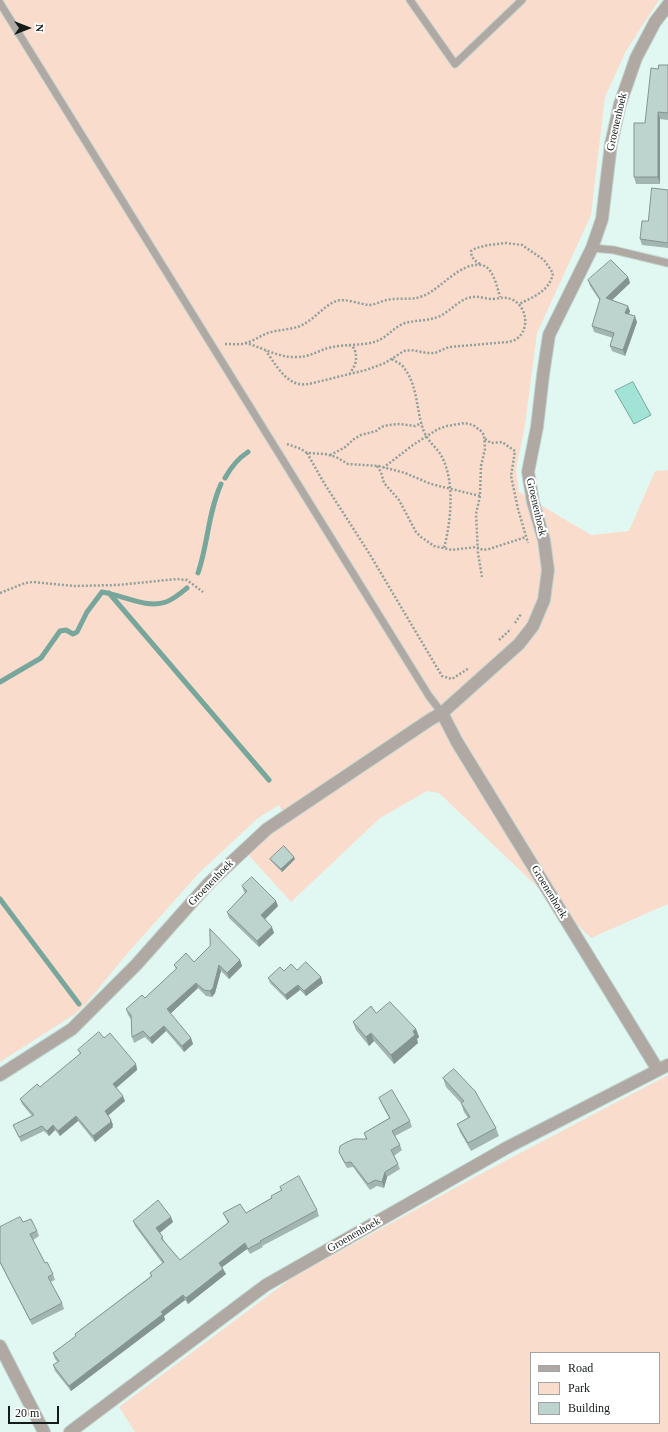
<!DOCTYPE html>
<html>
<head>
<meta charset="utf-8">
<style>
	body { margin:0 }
	#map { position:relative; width:668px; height:1432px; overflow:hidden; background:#e1f8f2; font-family:"Times New Roman",serif }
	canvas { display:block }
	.legend { position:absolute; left:530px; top:1352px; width:130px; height:72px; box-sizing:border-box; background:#fff; border:1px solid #a1a4a3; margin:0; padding:5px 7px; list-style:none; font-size:12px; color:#141c1a }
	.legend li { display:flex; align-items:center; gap:8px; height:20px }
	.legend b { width:20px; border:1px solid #a1a4a3 }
	.north { position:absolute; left:8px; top:8px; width:40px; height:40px; -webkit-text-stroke:3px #fff; paint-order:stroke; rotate:90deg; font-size:11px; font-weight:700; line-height:16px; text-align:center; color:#141c1a }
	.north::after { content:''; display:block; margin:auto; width:14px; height:18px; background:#141c1a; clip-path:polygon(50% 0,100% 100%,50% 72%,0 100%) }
	.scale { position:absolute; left:8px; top:1406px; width:51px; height:18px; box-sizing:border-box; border:2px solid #141c1a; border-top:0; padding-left:5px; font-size:12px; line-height:14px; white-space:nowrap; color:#141c1a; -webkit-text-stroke:3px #fff; paint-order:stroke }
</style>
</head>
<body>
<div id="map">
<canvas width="668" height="1432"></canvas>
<ul class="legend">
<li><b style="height:5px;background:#b0a8a3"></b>Road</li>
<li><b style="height:11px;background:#fadccc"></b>Park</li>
<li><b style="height:11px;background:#bdd3ce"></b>Building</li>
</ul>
<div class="north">N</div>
<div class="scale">20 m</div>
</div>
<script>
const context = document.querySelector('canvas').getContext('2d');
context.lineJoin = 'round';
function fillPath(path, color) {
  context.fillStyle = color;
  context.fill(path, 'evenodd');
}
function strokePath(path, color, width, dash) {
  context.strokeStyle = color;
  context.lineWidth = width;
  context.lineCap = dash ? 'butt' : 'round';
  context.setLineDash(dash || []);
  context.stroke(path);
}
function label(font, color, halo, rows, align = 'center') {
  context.font = font + ' "Times New Roman",serif';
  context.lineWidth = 4;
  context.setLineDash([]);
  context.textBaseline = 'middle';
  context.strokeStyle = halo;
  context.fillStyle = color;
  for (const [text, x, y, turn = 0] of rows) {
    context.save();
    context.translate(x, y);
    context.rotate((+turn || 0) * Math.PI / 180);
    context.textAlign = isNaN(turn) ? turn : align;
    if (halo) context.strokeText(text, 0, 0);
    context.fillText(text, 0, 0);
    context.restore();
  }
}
const green = new Path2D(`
	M0,0H659L626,51L605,97L591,215L537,333L525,425L516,470L519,492L591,535L629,531L655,471L668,470V904L591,938L439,793L427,791L380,818L291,902L244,850L286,817L279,805L258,818L199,873L126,955L86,1004L75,1014L0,1062Z
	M668,1075V1432H135L119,1407L293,1277L486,1171ZM531,1353H659V1423H531Z`);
const water = new Path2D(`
	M633,382L651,415L634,424L615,391Z`);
const stream = new Path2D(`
	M225,478C231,467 237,459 248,452
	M198,573C208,544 208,513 221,484
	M109,593L269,780
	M0,682L41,658L60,631L66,630L73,634L77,632L87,612L102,592C122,595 147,609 166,602C174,599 181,593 187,588
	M0,899L79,1004`);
const path = new Path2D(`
	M480,264C475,261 471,258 471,251L476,248L488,245L506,243L522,245L544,260L553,273C550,291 533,297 519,304
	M245,343C262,347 276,357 294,357C310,358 318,350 332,347C346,344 364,346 377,341C386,338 394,327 405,323C416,320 427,321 438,317C450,312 459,299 472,297C479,296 486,299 493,299C500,298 505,297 511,299C526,305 530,326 519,337C516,340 512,341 508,342L449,347L435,353H427L411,350L404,351L385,363L366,370L309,384C306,384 302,385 299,384C284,381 274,362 266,351
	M225,344C233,344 242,345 249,342C257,339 263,334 271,332C282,329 294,330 304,324C315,318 324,306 336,301C346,298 359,304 369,305C375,305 381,301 387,300C399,297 411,301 423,296C441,289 460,262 481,265C493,266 497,287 500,297
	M349,345L354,348C358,358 356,365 350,373
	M392,359C396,362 402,364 404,368C418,386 416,409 423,429C428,443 437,447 442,457C455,482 451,522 444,548
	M485,439L491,443L502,442L515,451L511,476L518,509L528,543
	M287,444L301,449L307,453L325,454L336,457L348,464L379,466L405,473L431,484L480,496
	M307,453L324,483L369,553L442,676L452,679L469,668
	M330,455L344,448L354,439L361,435L376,431L381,427L389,425L399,424L415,426L422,423
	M377,466L381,472L384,483L399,500L416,532L421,537L434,546L452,550L476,547L483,550L489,549L526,537
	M383,468L413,445L438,429L447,426L465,423L473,425L481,431L484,435L485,449L481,466L480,496L476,514L478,553L482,577
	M0,593L25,583L33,582L74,586L118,585L177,579L187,580L203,592
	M515,623L521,614
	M499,640L511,629`);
const service = new Path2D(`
	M410,0L455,64L522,0
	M0,3L429,696L442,713
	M592,248L614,250L668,263`);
const minor = new Path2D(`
	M442,713L457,742L658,1070
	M0,1075L72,1029L136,965L209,883L267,829L431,719L442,713L519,644L533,626L544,600L548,570L544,540L533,502L528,472L537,427L543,375L549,335L592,248L602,219L611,144L620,104L636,58L655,22L668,5
	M0,1346L44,1432
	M70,1432L266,1285L508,1147L668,1065`);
const wall = new Path2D(`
	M668,65V120L660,119V184H636L634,177L645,123Z
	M668,190V248L642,245L640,239Z
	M628,277L630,283L612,300L630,311L629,314L637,322L625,356L612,351L610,346L613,338L594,332L592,326L600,301L590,286L588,280Z
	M270,859H295L282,872L271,861Z
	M242,886L276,901L278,906L265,919L274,933L259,947L229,918L227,912L245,893L244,892Z
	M240,960L242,966L229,979L221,971L215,993L212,997L206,996L198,988L170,1014L191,1038L193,1044L184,1052L166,1031L152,1044L145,1037L134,1043L132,1037L131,1019L128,1015L126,1009L145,998L176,969L174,965L194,962Z
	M297,970L323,983L306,996L300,990L287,1000L270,983L268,978L284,971Z
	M376,1013L416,1029L419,1037L417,1039L418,1043L394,1064L374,1041L369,1046L356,1030L353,1022Z
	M104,1038L136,1064L137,1070L116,1088L125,1101L108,1116L111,1120L113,1125L112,1126L113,1127L95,1142L78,1121L60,1136L55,1130L49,1136L44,1131L21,1142L13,1125L32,1116L22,1104L20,1099L40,1087L80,1054L78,1050Z
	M443,1078L496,1128L499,1136L471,1151L460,1132L457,1124L468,1118L464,1112L461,1103L446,1087Z
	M379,1098L410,1121L412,1127L395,1136L400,1145L402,1150L394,1156L398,1164L400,1169L387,1177L384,1188L377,1186L370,1190L353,1167L347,1168L341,1157L339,1152L366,1139L364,1133L389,1118L381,1103Z
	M280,1187L317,1210L319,1216L262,1246L263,1247L250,1254L247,1249L222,1267L226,1274L188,1304L185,1300L164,1316L165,1320L71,1391L55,1371L53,1365L58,1362L55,1359L53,1353L76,1336L75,1334L151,1276L150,1273L163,1264L135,1226L133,1221L173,1222L160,1233L165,1242L180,1260L228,1223L223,1213H246L271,1198L281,1191Z
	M23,1222L37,1231L39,1236L33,1240L45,1263L53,1274L55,1280L50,1282L62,1303L64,1309L32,1325L0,1263V1227Z`);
const shadedWall = new Path2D(`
	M658,112L660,119V184L658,177Z
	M628,277L630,283L608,304L606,298Z
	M628,306L630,311L627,319L625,313Z
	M635,316L637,322L625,356L623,350Z
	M294,857L295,859L282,872L281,869Z
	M276,901L278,906L263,921L261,915Z
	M272,927L274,933L259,947L257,941Z
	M240,960L242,966L229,979L227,973Z
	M219,965L221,971L215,993L212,997L210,991Z
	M321,977L323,983L306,996L304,991Z
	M196,983L198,988L169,1015L167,1009Z
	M298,985L300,990L287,1000L285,995Z
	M164,1026L166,1031L152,1044L150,1038Z
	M416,1029L419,1037L417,1039L418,1043L394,1064L391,1055Z
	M371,1033L374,1041L369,1046L366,1037Z
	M191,1038L193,1044L184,1052L182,1046Z
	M136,1064L137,1070L115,1089L113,1084Z
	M123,1096L125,1101L106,1117L105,1111Z
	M76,1116L78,1121L60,1136L58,1131Z
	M111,1120L113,1125L112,1126L113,1127L95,1142L93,1136Z
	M53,1125L55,1130L49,1136L47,1131Z
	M385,1172L387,1177L384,1188L382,1182Z
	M171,1217L173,1222L158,1234L156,1228Z
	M245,1243L247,1249L221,1268L219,1263Z
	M223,1269L226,1274L188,1304L186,1298Z
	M183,1295L185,1300L164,1316L165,1320L71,1391L69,1386L161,1312Z`);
const building = new Path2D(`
	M659,65H668V113L658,112V177H634V123H645L651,68L658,69Z
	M652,188L668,190V243L640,239L642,221H648Z
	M611,260L628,277L606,298L628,306L625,313L635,316L623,350L610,346L614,333L592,326L600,299L588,280Z
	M284,846L294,857L281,869L270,859Z
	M252,877L276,901L261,915L272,927L257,941L227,912L247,891L242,886Z
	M210,929L240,960L227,973L219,965L213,988L210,991L204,990L196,983L167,1009L191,1038L182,1046L164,1026L150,1038L143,1031L132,1037L131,1015L126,1009L142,995L145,998L177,968L174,965L186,953L194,962L210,946Z
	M306,962L321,977L304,991L298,985L285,995L268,978L280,967L284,971L291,964L297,970Z
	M390,1002L416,1029L413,1031L415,1035L391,1055L371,1033L366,1037L353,1022L371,1006L376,1013Z
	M99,1032L104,1038L110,1033L136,1064L113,1084L123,1096L105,1111L111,1120L110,1121L111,1122L93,1136L76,1116L58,1131L53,1125L47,1131L42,1126L19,1137L13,1125L34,1115L20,1099L37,1084L40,1087L81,1053L78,1050Z
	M454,1069L475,1091L496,1128L468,1143L457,1124L470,1117L461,1103L464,1101L443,1078Z
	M392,1090L410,1121L392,1131L400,1145L391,1150L398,1164L385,1172L382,1182L375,1180L368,1184L351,1162L345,1163L339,1152L340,1146L345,1143L354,1139H367L364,1133L390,1118L379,1098Z
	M299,1176L317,1210L260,1241L261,1242L248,1249L245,1243L219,1263L223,1269L186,1298L183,1295L161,1312L163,1314L69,1386L53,1365L59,1361L53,1353L76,1336L75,1334L152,1276L150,1273L164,1262L133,1221L158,1200L171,1217L156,1228L163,1237L161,1238L180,1260L229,1222L223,1213L240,1204L246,1213L272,1198L271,1196L282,1190L280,1187Z
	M20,1217L23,1222L31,1219L37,1231L30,1234L45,1263L47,1262L53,1274L48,1277L62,1303L30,1320L0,1262V1227Z`);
const streetNames = [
	["Groenenhoek",617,122,-77],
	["Groenenhoek",536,507,77],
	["Groenenhoek",211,883,-46],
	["Groenenhoek",549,892,59],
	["Groenenhoek",354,1235,-30]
];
fillPath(green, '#fadccc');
fillPath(water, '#a1e3d4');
strokePath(water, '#77a79c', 1);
strokePath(stream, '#77a79c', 5);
strokePath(service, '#c0d5cf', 9);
strokePath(minor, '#c0d5cf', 14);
strokePath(path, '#8fa09c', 2.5, [2, 2]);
strokePath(service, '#b0a8a3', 7);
strokePath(minor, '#b0a8a3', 12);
fillPath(wall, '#a3b5b1');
fillPath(shadedWall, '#849490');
fillPath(building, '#bdd3ce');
strokePath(building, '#849490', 1);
label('11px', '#141c1a', '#fff', streetNames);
</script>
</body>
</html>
